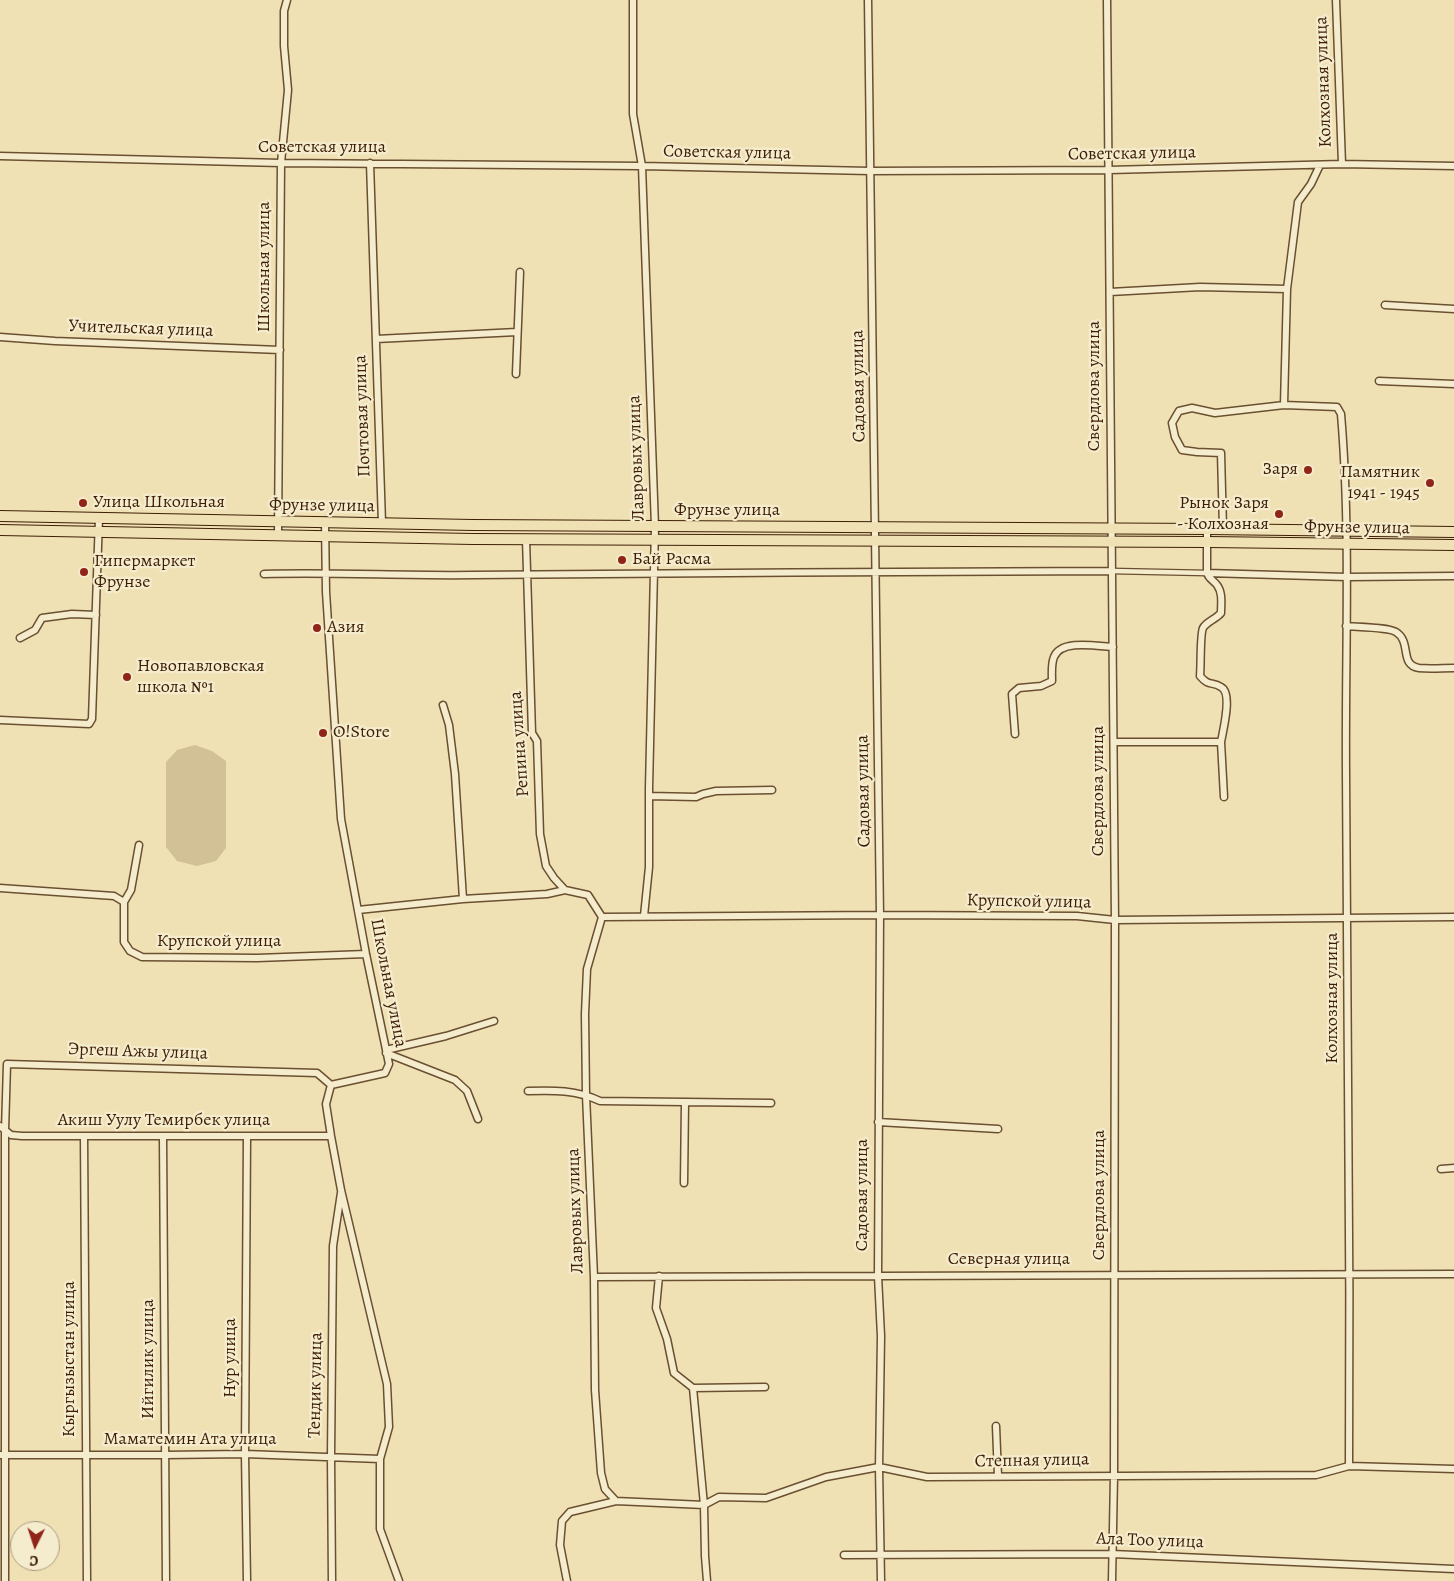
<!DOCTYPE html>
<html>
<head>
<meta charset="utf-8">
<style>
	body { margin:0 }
	#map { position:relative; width:1454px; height:1581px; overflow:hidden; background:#f0e1b4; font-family:Alegreya,serif }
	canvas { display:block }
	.north { position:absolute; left:10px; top:1521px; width:50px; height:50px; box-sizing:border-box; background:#f5ecce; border:1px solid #ab9a7e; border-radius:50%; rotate:184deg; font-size:14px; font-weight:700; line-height:20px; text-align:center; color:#3d1e05 }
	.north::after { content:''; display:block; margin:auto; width:18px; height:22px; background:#8f2418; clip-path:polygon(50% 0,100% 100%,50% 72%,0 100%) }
</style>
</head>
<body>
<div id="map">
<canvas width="1454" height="1581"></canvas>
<div class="north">С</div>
</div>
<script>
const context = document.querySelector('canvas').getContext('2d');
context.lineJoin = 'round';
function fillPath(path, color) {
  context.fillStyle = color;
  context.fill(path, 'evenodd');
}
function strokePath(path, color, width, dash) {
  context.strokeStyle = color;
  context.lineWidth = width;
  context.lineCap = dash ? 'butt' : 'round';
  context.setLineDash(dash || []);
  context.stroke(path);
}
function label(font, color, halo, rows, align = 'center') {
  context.font = font + ' Alegreya,serif';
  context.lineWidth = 4.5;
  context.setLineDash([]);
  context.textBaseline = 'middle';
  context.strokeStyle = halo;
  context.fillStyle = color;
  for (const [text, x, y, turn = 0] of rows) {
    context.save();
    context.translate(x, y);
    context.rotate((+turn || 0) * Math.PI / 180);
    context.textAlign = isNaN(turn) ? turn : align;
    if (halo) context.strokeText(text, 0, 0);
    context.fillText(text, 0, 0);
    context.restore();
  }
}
const green = new Path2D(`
	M195,745L212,751L226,761V848L216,861L197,866L177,861L166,847V762L177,750Z`);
const pedestrian = new Path2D(`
	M1111,571L1207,573`);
const minor = new Path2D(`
	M633,0V114L642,166L655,527L649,788V867L644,916
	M868,0L880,915L878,1276L881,1336L879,1467L881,1581
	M1107,0L1115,920L1114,1475L1112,1581
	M1336,0L1342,164
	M0,156L281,163L642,166L870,171L1109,170L1342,164L1454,166
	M370,163L382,523
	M1110,292L1200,287L1287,289
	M1385,305L1454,309
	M0,337L55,341L280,350
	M376,339L517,332
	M516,374L520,272
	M1379,381L1454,384
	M1284,405L1287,289L1298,202L1311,184L1320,165
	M325,521L326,592L341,819L366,954L389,1064L385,1073L331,1085L326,1104L331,1136L341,1190L387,1384L389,1427L380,1459V1529L399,1581
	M1207,529V573C1209,579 1213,580 1217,585C1223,593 1221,604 1221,613C1216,619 1206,622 1203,628C1200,634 1201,667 1200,676C1209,687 1212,681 1221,687C1233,693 1223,730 1221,742
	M1223,529L1221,453L1197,452L1182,450L1175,437L1172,423L1179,411L1192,408L1215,413L1284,405L1337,407L1341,414C1351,533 1345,653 1346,773C1349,1004 1350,1235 1349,1466
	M278,535L281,163L288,90L284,46V11L287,0
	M526,539L532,733L537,741L540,834L546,866L554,878L565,890L588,895L602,917
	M1207,573L1347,577L1454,576
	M264,574C334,572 403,576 473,575C686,573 898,572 1111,571
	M1346,626C1357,627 1389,627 1396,632C1412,642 1399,665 1419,668C1430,669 1443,668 1454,668
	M20,638L35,630L42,618L72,614L96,615
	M443,705L449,725L455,774L463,899
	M0,720L89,724L92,719L99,518
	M1015,734L1012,694L1019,688L1041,686L1052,681C1052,674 1051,664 1054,657C1061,639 1096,646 1113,647
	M1114,742H1221L1224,797
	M649,796L696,797L703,794L716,791L772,790
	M0,888L114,896L124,902V942L130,951L142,957L257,958L366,954
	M124,902L131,890L139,845
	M358,910L463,899L547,894L565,890
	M602,917L880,915L1077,916L1115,920L1454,917
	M602,917L587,969L585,1014L586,1095L594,1277L595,1390L601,1473L605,1489L616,1501
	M386,1050L446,1036L494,1021
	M386,1053L455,1080L467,1091L478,1119
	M528,1091C553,1090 577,1090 600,1101L771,1103
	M878,1122L998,1129
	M0,1126L11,1135L22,1136H331
	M84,1136L87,1581
	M247,1136L245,1454L247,1581
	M163,1137L166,1581
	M1441,1169L1454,1168
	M684,1183L685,1102
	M659,1276L656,1308L667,1339L674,1373L693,1388L704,1505L705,1556L707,1581
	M594,1277L1454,1274
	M693,1388L765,1387
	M996,1426L998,1476
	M1,1455H165L245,1454L380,1459
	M844,1555L1112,1554L1454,1569
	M5,1581V1131L7,1064L317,1073L331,1085
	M332,1581L331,1457L333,1246L341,1193
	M567,1581L560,1545L562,1521L570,1512L616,1501L704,1505L719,1497L766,1498L826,1477L879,1467L927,1477L1316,1475L1349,1466L1454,1469`);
const primary = new Path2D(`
	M0,516L473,525L1207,529L1454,532
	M0,530L473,539L1207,542L1454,545`);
const markers = [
	[1308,470,5,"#8f2418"],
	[1430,483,5,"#8f2418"],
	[83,503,5,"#8f2418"],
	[1279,514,5,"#8f2418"],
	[622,560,5,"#8f2418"],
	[84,572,5,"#8f2418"],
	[317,628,5,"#8f2418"],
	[127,677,5,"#8f2418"],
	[323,733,5,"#8f2418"]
];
const streetNames = [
	["Колхозная улица",1324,82,-92],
	["Советская улица",322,148],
	["Советская улица",727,153,1],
	["Советская улица",1132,154,-1],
	["Школьная улица",265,267,-90],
	["Учительская улица",141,329,2],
	["Садовая улица",859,386,-91],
	["Свердлова улица",1095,386,-90],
	["Почтовая улица",363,416,-92],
	["Лавровых улица",637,458,-92],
	["Фрунзе улица",322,506,1],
	["Фрунзе улица",727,511],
	["Фрунзе улица",1357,528,1],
	["Репина улица",520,744,-94],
	["Садовая улица",864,791,-91],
	["Свердлова улица",1099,791,-90],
	["Крупской улица",1029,902,1],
	["Крупской улица",219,942],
	["Школьная улица",388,983,79],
	["Колхозная улица",1333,998,-90],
	["Эргеш Ажы улица",138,1052,2],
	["Акиш Уулу Темирбек улица",164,1121],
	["Садовая улица",863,1195,-90],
	["Свердлова улица",1100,1195,-90],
	["Лавровых улица",576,1211,-92],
	["Северная улица",1009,1260],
	["Нур улица",231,1358,-90],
	["Кыргызыстан улица",70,1359,-90],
	["Ийгилик улица",149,1359,-90],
	["Тендик улица",316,1385,-89],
	["Маматемин Ата улица",190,1440],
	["Степная улица",1032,1461,-1],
	["Ала Тоо улица",1150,1541,2]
];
const poiNames = [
	["Заря",1298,470,"right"],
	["Памятник",1420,473,"right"],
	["1941 - 1945",1420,494,"right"],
	["Улица Школьная",93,503],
	["Рынок Заря",1269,504,"right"],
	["- Колхозная",1269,525,"right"],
	["Бай Расма",632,560],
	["Гипермаркет",94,562],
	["Фрунзе",94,583],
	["Азия",327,628],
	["Новопавловская",137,667],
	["школа №1",137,688],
	["O!Store",333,733]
];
fillPath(green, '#d2c096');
strokePath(pedestrian, '#6a4f31', 7);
strokePath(minor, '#6a4f31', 9);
strokePath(primary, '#3d1e05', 12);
strokePath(pedestrian, '#f5ecce', 4.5);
strokePath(minor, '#f5ecce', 6);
strokePath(primary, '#f0e1b4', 10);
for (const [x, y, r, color] of markers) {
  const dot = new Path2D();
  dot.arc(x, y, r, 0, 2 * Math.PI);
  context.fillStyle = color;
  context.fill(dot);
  strokePath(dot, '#f5ecce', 2);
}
label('18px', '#3d1e05', '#f5ecce', streetNames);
label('18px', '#3d1e05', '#f5ecce', poiNames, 'left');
</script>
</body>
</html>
